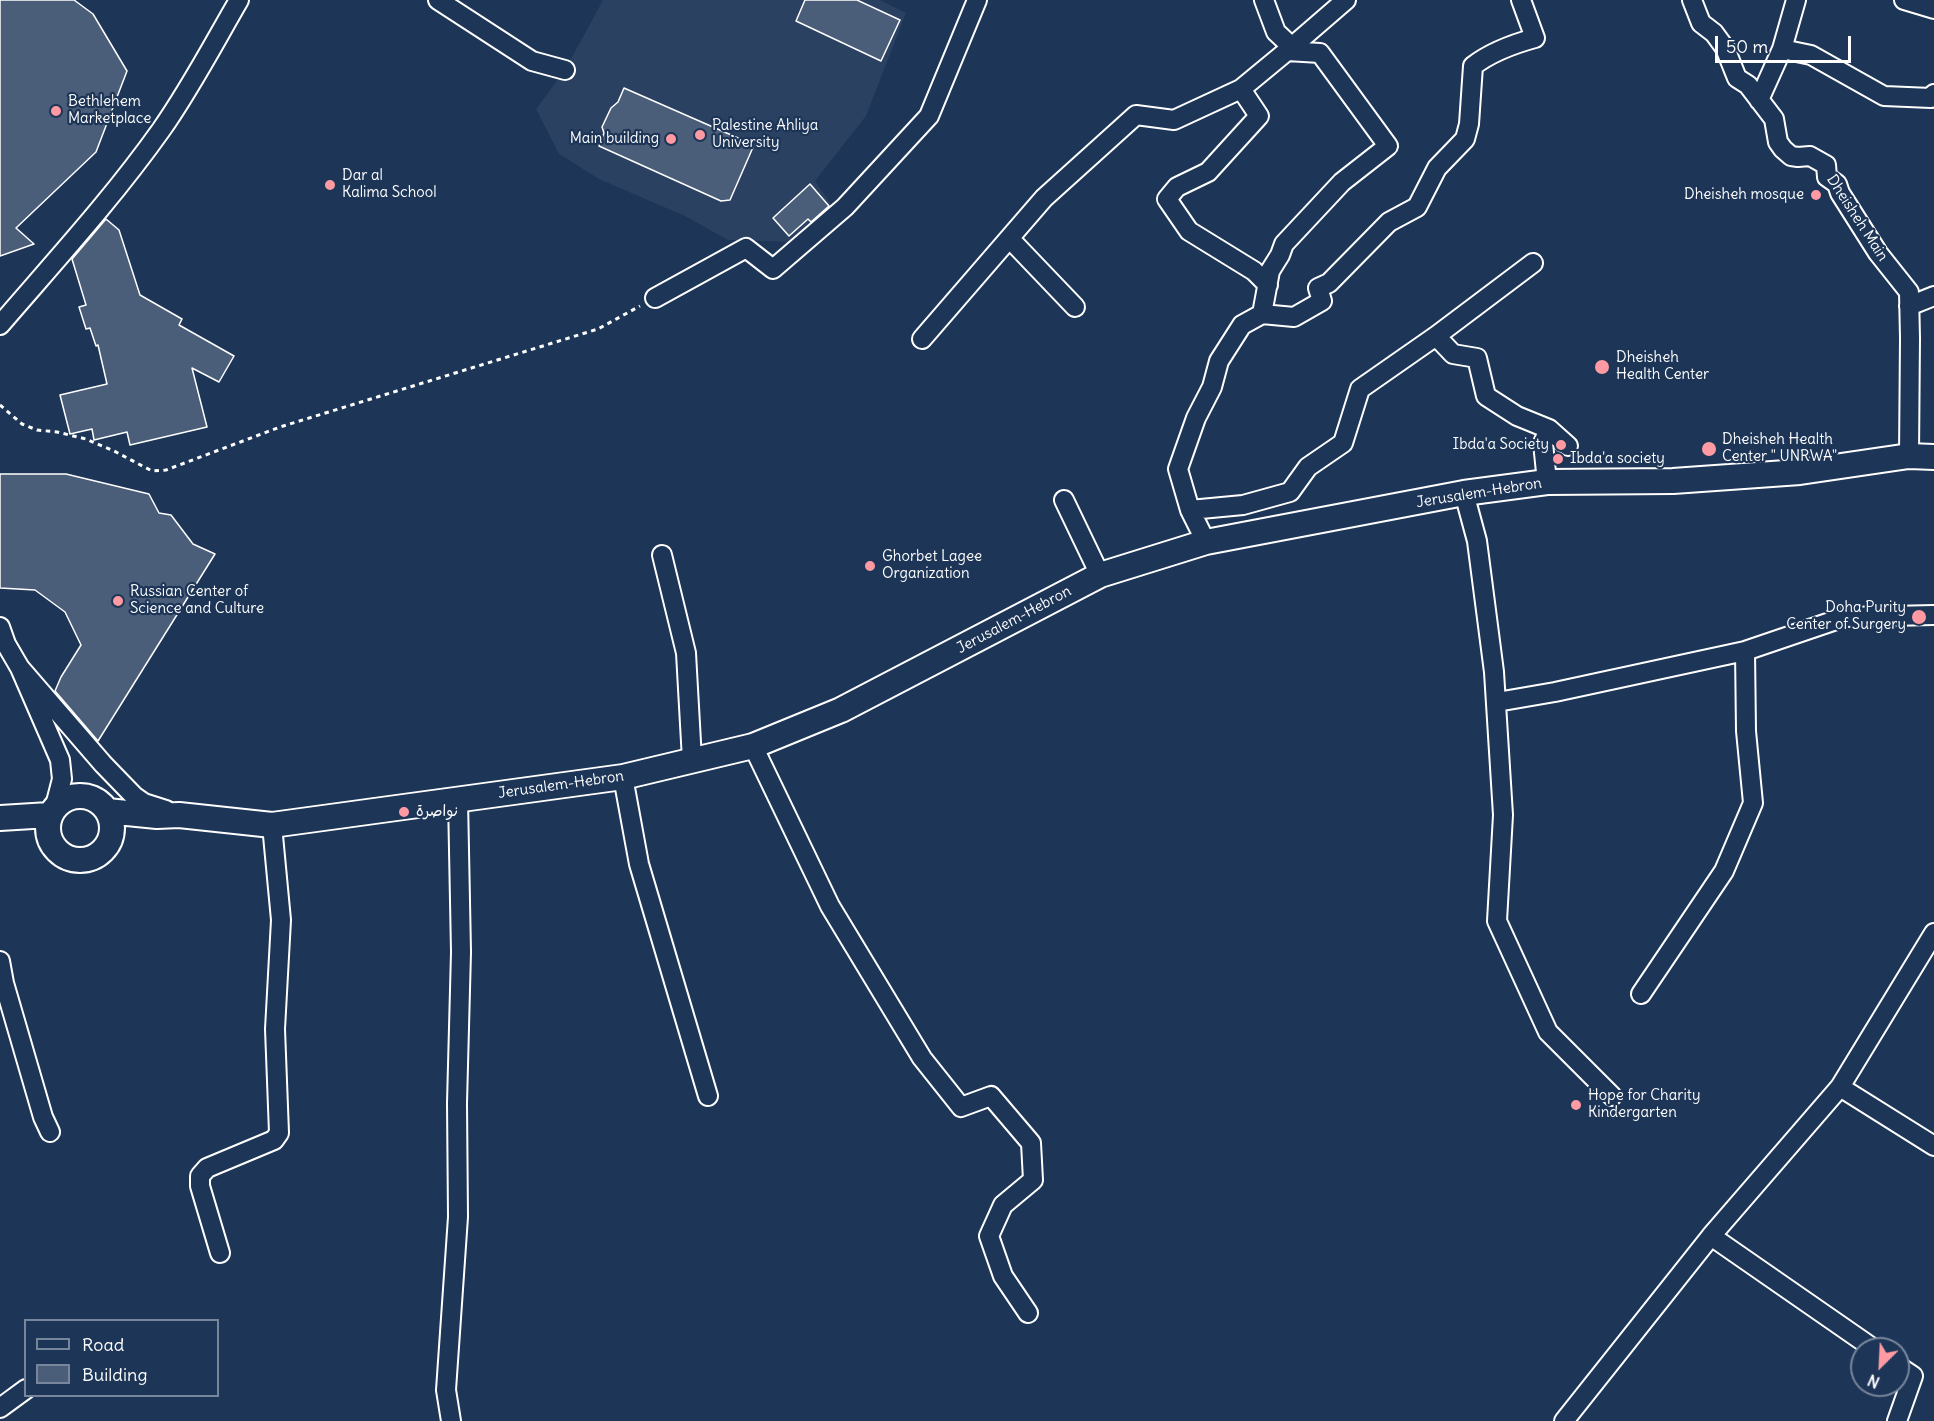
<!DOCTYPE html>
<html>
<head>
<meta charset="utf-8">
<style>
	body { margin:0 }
	#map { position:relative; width:1934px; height:1421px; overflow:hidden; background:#1d3557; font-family:Delius,sans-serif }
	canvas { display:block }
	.legend { position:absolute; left:24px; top:1319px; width:195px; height:78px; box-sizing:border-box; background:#1d3557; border:2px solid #77869a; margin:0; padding:8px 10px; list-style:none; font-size:18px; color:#fff }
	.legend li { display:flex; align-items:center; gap:12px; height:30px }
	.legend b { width:30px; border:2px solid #77869a }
	.north { position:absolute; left:1850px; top:1337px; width:60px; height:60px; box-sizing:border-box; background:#1d3557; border:2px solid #77869a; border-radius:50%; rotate:204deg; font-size:16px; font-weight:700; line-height:24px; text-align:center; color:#fff }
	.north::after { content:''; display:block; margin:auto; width:21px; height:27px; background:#ff9aa2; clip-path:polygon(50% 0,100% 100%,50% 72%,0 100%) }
	.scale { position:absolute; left:1715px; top:36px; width:136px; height:27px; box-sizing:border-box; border:3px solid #fff; border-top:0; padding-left:8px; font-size:18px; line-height:21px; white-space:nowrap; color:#fff; -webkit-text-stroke:4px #1d3557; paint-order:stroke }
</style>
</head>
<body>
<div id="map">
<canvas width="1934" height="1421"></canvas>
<ul class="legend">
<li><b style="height:8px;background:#1d3557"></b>Road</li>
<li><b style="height:16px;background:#4a5d79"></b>Building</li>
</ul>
<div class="north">N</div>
<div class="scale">50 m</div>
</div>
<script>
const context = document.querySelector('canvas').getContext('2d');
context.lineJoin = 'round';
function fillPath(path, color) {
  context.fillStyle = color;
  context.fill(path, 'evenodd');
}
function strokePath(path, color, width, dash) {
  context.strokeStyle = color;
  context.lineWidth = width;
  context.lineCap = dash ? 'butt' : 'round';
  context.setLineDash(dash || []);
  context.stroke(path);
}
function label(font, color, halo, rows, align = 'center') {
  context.font = font + ' Delius,"Playpen Sans Arabic",sans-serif';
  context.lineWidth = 4.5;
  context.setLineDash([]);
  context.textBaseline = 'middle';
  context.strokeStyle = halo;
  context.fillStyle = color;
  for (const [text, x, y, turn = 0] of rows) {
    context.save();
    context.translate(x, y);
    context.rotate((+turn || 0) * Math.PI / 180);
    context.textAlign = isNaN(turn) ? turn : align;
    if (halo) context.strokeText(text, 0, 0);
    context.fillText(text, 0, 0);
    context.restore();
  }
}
const built = new Path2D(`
	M603,0H880L906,13L866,116L815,181L833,207L795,242L728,240L687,217L599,179L559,154L536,109L565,70Z`);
const building = new Path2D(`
	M0,0H74L93,14L127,71L96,152L16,228L34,244L0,256Z
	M805,0H857L900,20L881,61L796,21Z
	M624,88L754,145L730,200L721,201L599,146L604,133L602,127L611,108L618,102Z
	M810,184L829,206L811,222L808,219L789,236L773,218Z
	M106,219L119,230L140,295L182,319L179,325L234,356L219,382L192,368L207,427L130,445L127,432L94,440L92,429L70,434L60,395L107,384L98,345L96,346L90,328L86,329L79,307L86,305L72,259Z
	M0,474H66L149,494L159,513L171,515L193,544L215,554L98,741L55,691L61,677L81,645L65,612L35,590L0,588Z`);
const path = new Path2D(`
	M0,405L22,424L37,430L57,432L86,439L114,451L152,471L166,470L280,427L598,329L640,306`);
const minor = new Path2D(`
	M438,0L532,61L565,70
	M1264,0L1276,32L1292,47
	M1692,0L1701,23L1714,33L1725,48L1737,78L1748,85L1774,119L1778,142L1783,149L1791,156L1798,157L1810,156L1826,165L1827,177L1837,184L1840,193L1878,253L1909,292L1910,338L1909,456
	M1904,0L1934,9
	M1782,49L1811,55L1884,96L1931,98L1934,94
	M1287,51L1346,0
	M1241,89L1259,116L1208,172L1177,187L1167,199L1189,231L1254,271L1268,285
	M1759,100L1782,49L1796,0
	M1010,239L1075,307
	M655,298L746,248L773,269L845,207L929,116L977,0
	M1909,306L1934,296
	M1262,314L1294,317L1322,301L1318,288L1329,283L1389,222L1417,207L1437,168L1465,139L1469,124L1473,66C1491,52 1513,44 1535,38L1521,0
	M0,325C55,261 112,199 161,130C190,89 214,43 239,0
	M1436,336L1453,354L1477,358L1486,396L1517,416L1549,429L1568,446
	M922,339L1044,198L1136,115L1174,120L1241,89L1287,51L1320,53L1388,146L1342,182L1284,244L1280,255L1270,271L1262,314L1242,325L1219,361L1212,387L1196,418L1178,469L1190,510L1206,542
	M1547,482L1543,443L1549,429
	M1464,493L1477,541L1494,672L1503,815L1497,921L1548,1032L1612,1096
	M1064,500L1100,575
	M1190,510L1243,505L1290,492L1308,467L1343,443L1360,389L1436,336L1533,263
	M662,555L686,653L692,760
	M0,627L6,644L20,668L60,760L62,779L55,806
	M20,668L103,764L134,796L144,803L166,810
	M1497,702L1555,692L1745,651L1845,617L1934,615
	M753,746L830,906L922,1058L961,1107L991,1096L1031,1143L1033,1180L1003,1205L989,1236L1003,1276L1028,1313
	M623,777L639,864L708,1096
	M0,961L4,983L43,1117L50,1132
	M1641,994L1724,871L1753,803L1746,731L1745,651
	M1840,1087L1934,1146
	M1711,1236L1874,1349
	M220,1253L200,1186V1176L207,1168L274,1140L279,1133L275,1029L281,920L272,825
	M0,1408L26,1389
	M451,1421L446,1390L458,1217L457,1103L461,952L458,799
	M1564,1421L1711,1236L1840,1087L1934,933
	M1897,1421L1913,1376L1898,1366`);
const major = new Path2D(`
	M48 828a32 32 0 1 1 64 0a32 32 0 1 1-64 0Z
	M107,811L157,816L179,815L272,825L623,777L753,746L841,710L1100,575L1206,542L1464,493L1547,482L1673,481L1800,472L1909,456L1934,457
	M0,818L49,815`);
const markers = [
	[56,111,6,"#ff9aa2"],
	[700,135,6,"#ff9aa2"],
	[671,139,6,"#ff9aa2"],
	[330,185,6,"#ff9aa2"],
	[1816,195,6,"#ff9aa2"],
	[1602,367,8,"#ff9aa2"],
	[1561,445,6,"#ff9aa2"],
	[1709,449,8,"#ff9aa2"],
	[1558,459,6,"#ff9aa2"],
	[870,566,6,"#ff9aa2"],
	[118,601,6,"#ff9aa2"],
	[1919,617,8,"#ff9aa2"],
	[404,812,6,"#ff9aa2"],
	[1576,1105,6,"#ff9aa2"]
];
const poiNames = [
	["Bethlehem",68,102],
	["Marketplace",68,119],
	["Palestine Ahliya",712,126],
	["University",712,143],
	["Main building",659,139,"right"],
	["Dar al",342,176],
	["Kalima School",342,193],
	["Dheisheh mosque",1804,195,"right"],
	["Dheisheh",1616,358],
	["Health Center",1616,375],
	["Dheisheh Health",1722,440],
	["Center \" UNRWA\"",1722,457],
	["Ibda'a Society",1549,445,"right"],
	["Ibda'a society",1570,459],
	["Ghorbet Lagee",882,557],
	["Organization",882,574],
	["Russian Center of",130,592],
	["Science and Culture",130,609],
	["Doha Purity",1906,608,"right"],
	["Center of Surgery",1906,625,"right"],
	["نواصرة",416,812],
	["Hope for Charity",1588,1096],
	["Kindergarten",1588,1113]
];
const streetNames = [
	["Dheisheh Main",1857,218,57],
	["Jerusalem-Hebron",1479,493,-9],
	["Jerusalem-Hebron",1014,620,-28],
	["Jerusalem-Hebron",561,785,-8]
];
fillPath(built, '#2a4161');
fillPath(building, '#4a5d79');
strokePath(building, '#fff', 1.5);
strokePath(minor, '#fff', 22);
strokePath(major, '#fff', 28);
strokePath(path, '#fff', 3, [4.5, 4.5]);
strokePath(minor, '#1d3557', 18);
strokePath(major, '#1d3557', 24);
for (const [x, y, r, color] of markers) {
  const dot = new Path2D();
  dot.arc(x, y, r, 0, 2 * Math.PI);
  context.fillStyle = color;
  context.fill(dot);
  strokePath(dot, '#1d3557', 2);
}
label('15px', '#fff', '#1d3557', poiNames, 'left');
label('15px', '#fff', '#1d3557', streetNames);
</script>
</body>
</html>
